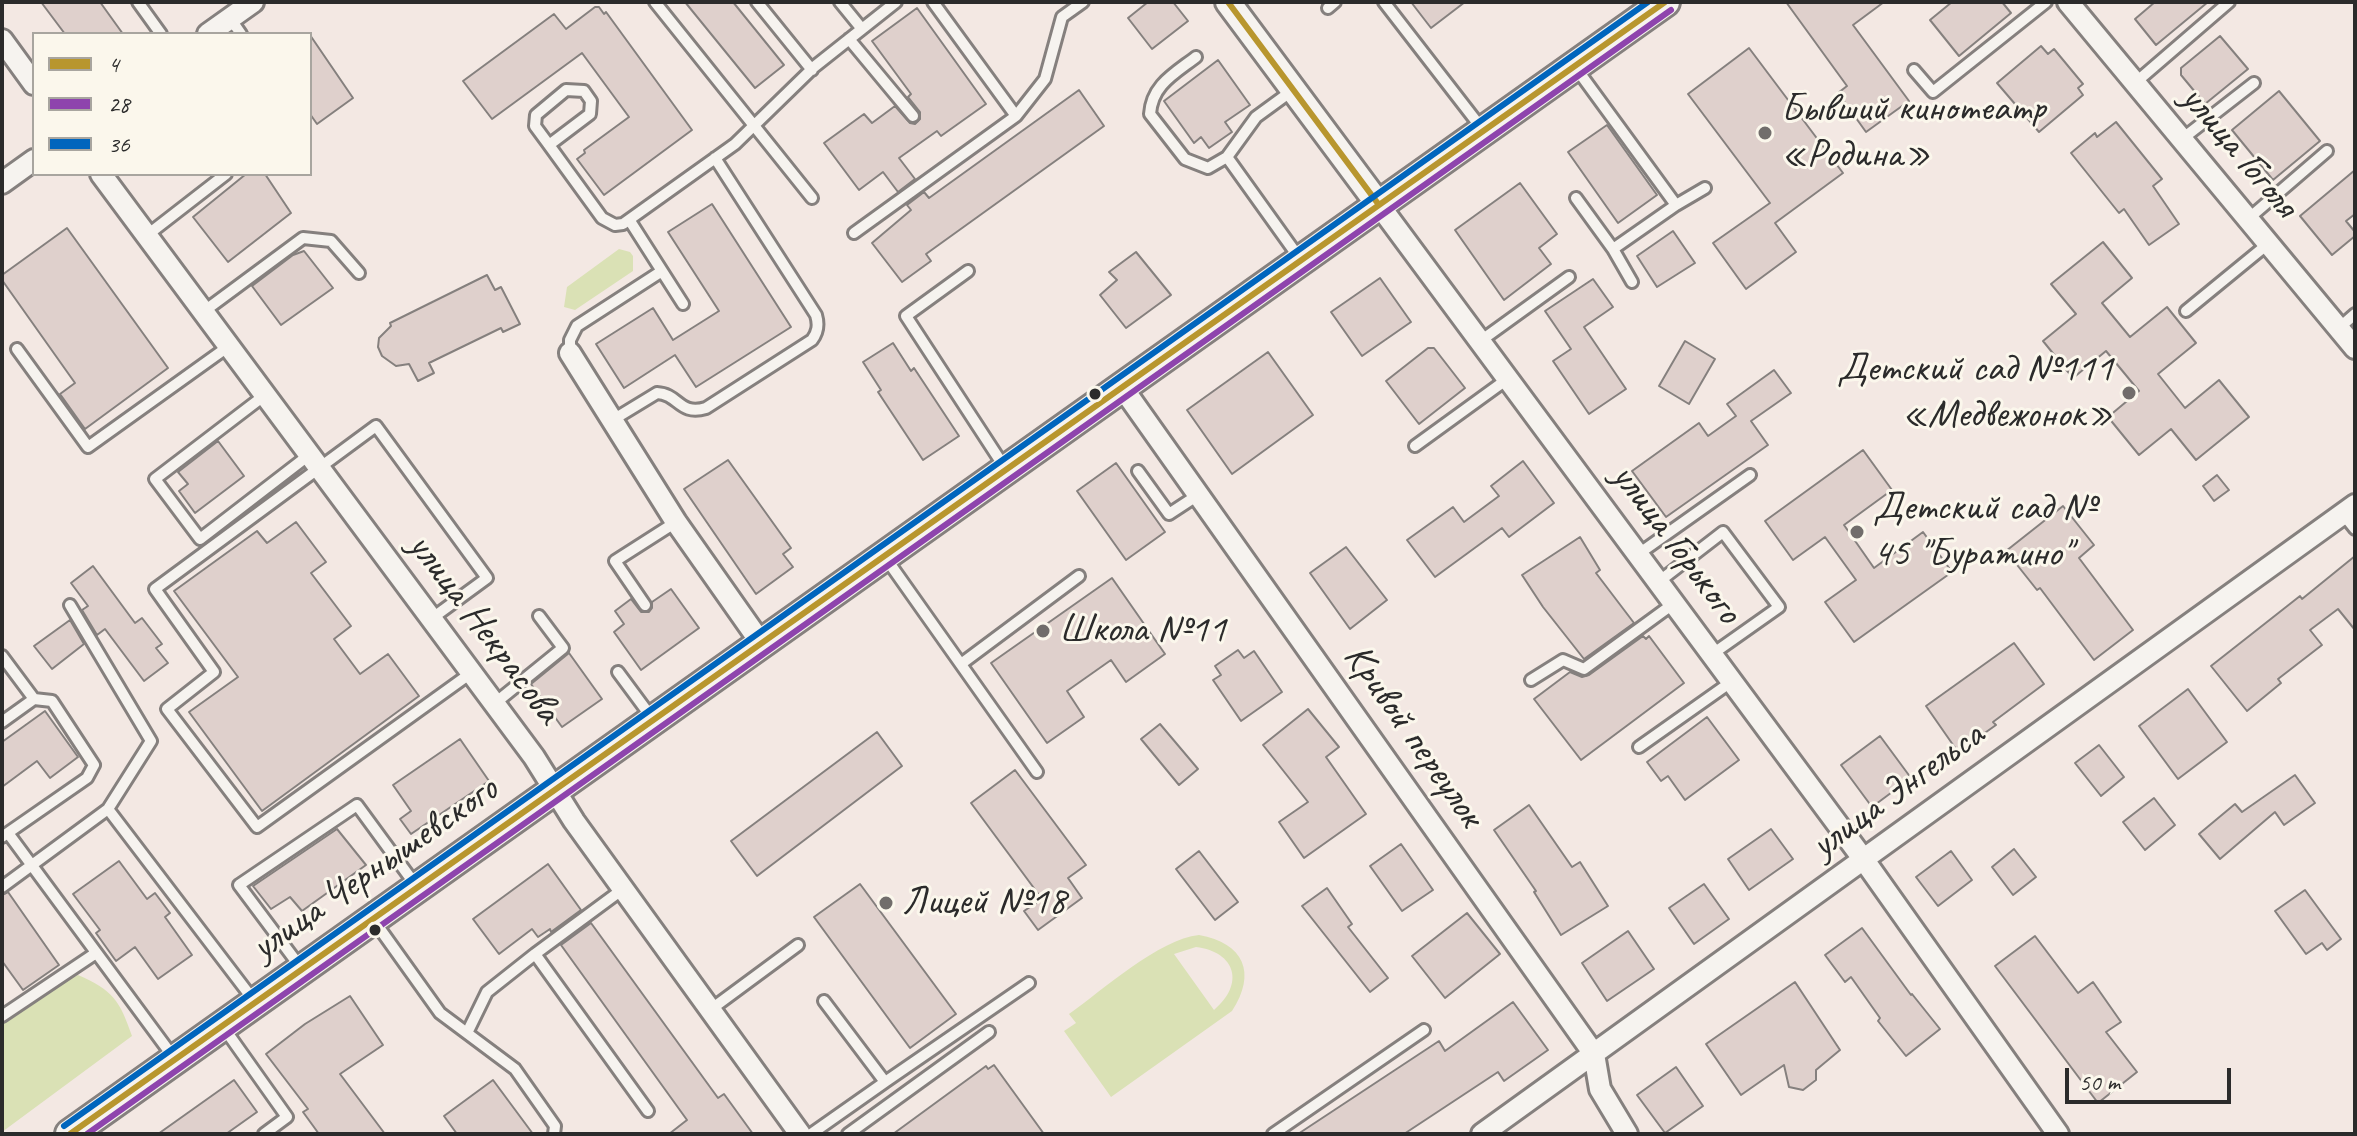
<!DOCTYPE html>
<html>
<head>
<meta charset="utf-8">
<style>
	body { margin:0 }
	#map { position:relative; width:2357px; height:1136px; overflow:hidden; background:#f3e8e3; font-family:Caveat,sans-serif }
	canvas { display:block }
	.frame { position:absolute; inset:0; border:4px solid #2b2b2b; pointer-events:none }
	.legend { position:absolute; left:32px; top:32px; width:280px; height:144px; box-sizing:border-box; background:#fbf7ec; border:2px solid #a8a59f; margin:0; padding:10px 14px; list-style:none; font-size:24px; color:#2b2b2b }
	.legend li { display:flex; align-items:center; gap:16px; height:40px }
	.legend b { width:40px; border:2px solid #a8a59f }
	.scale { position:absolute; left:2065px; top:1068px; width:166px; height:36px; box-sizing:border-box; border:4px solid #2b2b2b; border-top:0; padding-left:10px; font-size:24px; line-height:28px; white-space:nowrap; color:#2b2b2b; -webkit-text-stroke:6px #fbf7ec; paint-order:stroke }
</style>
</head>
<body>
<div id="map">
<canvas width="2357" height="1136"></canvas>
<div class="frame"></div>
<ul class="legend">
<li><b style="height:10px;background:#b8962e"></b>4</li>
<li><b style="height:10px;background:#8e44ad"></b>28</li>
<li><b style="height:10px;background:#0065bd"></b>36</li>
</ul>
<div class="scale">50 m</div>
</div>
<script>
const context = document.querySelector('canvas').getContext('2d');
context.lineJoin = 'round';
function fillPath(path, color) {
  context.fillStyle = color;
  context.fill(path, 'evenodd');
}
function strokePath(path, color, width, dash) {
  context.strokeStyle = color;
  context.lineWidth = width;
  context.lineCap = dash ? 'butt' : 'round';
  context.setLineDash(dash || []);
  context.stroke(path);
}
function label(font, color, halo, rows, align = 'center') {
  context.font = font + ' Caveat,sans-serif';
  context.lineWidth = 6;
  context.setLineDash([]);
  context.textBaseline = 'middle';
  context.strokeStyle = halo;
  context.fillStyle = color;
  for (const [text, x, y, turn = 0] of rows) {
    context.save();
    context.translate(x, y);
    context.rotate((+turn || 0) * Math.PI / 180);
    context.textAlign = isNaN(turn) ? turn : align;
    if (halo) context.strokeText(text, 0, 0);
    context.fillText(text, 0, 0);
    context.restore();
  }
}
const green = new Path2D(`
	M619,249L630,252L633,256V271L575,310L564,307L567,287Z
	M1199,935C1244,943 1257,973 1232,1011L1111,1097L1064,1031L1076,1023L1069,1014C1103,990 1159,939 1199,935ZM1196,947C1236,952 1245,984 1214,1010L1174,954Z
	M78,975C113,990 120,1001 132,1036L2,1132V1022L36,996Z`);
const building = new Path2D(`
	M41,2H100L123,34H65Z
	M685,2H733L784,65L755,88Z
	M1148,2H1173L1188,21L1152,49L1128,18Z
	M1411,2H1465L1431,28Z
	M1786,2H1884L1853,25L1909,101L1866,132L1838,93L1847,86Z
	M1952,2H2002L2011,13L1959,56L1930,20Z
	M2155,2H2208L2156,45L2135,19Z
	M595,7H599L604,14L606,12L692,130L604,195L577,159L585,153L584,150L629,117L582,53L492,119L463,81L554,14L566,29Z
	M917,8L986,104L941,136L937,131L899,158L915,179L898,192L883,172L859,190L824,143L864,114L872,123L895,106L910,123L915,124L920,119V112L908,97L911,94L872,41Z
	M310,35L353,98L317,124L310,114Z
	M2220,36L2248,69L2205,104L2181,75V68Z
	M2041,46L2048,54L2054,49L2083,84L2078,88L2083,95L2039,132L1997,83Z
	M1749,48L1843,173L1775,223L1796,252L1746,289L1713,243L1770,203L1688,94Z
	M1218,60L1250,105L1225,122L1232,132L1209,148L1201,137L1194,143L1164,101Z
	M1079,90L1104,126L926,254L931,261L902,282L872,243L911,210L907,205L924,192L929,198Z
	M2279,91L2320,141L2273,180L2232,130Z
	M2116,122L2162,179L2153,186L2179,224L2149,245L2124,209L2119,213L2071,153L2095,133L2097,137Z
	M1607,125L1657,195L1618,223L1568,152Z
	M2355,170V214L2346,221L2355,232V236L2332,255L2300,216Z
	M246,174H265L291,213L228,262L193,217Z
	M1520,183L1557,234L1539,248L1551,264L1504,300L1455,230Z
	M712,204L791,327L696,387L675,355L624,388L596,344L653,308L673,340L719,311L668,232Z
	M67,228L168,368L85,429L60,394L75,383L2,280V275Z
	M1673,231L1695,263L1657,287L1637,256Z
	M2103,242L2132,278L2102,303L2130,337L2167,307L2196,343L2158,374L2185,408L2219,380L2249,417L2196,460L2171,429L2139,455L2108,417L2139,391L2106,351L2073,378L2043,341L2076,314L2051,284Z
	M304,251L333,288L281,325L252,286L293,255Z
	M1136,252L1171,295L1126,328L1100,295L1117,280L1109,272Z
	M487,275L495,290L501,287L520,324L503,332L501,328L429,363L434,373L418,381L409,364L396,366L382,356L378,347L379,338L391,326L390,323Z
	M1380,278L1411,322L1362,356L1331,312Z
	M1593,279L1613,307L1584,327L1626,389L1589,414L1553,361L1571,349L1545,311Z
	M1685,341L1715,359L1689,404L1659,386Z
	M893,343L911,371L914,368L959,436L923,460L878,392L881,390L863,362Z
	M1428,348H1434L1465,388L1419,424L1386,381Z
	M1268,352L1313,415L1232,474L1187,410Z
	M1774,370L1791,393L1751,421L1768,445L1666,517L1632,471L1699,423L1708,436L1736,416L1727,404Z
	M218,441L244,476L195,513L179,491L188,484L178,472Z
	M1863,450L1892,490L1844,525L1874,568L1923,532L1952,572L1854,642L1825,602L1856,580L1825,537L1793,560L1765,521Z
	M728,460L791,548L783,554L793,567L756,594L684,489Z
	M1523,461L1554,503L1509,537L1502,528L1435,577L1407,540L1453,507L1464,522L1499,496L1491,486Z
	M1116,463L1165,532L1126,560L1077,491Z
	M2217,475L2229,490L2214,501L2203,486Z
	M2063,506L2094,545L2079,558L2133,630L2094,660L2040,588L2037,590L2006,551Z
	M296,522L326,562L311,573L351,626L334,639L360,674L388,654L419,696L262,811L189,712L238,677L174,591L257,531L267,543Z
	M1580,537L1600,570L1596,573L1634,623L1584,659L1543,607L1522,575Z
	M1346,547L1387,600L1350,629L1310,573Z
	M2355,556V630L2338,609L2310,630L2322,645L2278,679L2281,683L2247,711L2211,666L2300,596L2302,599Z
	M93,566L135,623L142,618L162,644L156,648L168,663L144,681L105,629L97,635L82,610L88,606L71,583Z
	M1112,578L1165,654L1126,682L1111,660L1067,691L1084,717L1047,743L991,663Z
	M671,589L699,628L641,670L614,632L624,624L615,611L631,599L641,612H649L652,608V602Z
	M70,620L84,644L52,669L34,646Z
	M1643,636L1646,639L1649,636L1684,683L1581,760L1534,699L1570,672L1582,677L1589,675Z
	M2014,643L2044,684L1993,722L1996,725L1958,752L1926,706Z
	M1238,650L1244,658L1254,651L1282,692L1241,721L1213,680L1221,675L1215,666Z
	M569,653L602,699L562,727L531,684Z
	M2188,689L2227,742L2178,779L2139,726Z
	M1308,709L1339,747L1326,757L1366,814L1304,858L1279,822L1308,802L1263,745Z
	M45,711L78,757L50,778L37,761L2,787V742Z
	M1707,717L1739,760L1685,800L1668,776L1661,781L1647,762Z
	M1160,724L1198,769L1179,785L1141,739Z
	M877,732L902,766L757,876L731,841Z
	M1880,736L1911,778L1872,807L1841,765Z
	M460,739L489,781L411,834L400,819L411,811L393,785Z
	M2099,745L2124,777L2101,796L2075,763Z
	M1015,770L1086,865L1068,878L1082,898L1038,930L1024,911L1042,899L971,803Z
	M2295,775L2315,803L2284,825L2275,812L2220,859L2199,834L2235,804L2242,812Z
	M2154,798L2175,825L2145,850L2123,822Z
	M1529,805L1572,867L1580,862L1608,906L1561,935L1534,892L1536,891L1494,830Z
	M337,829L366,865L302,911L290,897L271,909L253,886Z
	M1771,829L1793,859L1749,890L1728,859Z
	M1401,844L1433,890L1402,911L1370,866Z
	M2014,849L2036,877L2013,895L1992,867Z
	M1199,851L1238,902L1215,920L1176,869Z
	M1951,851L1972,880L1938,906L1916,877Z
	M119,861L147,899L155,893L170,913L165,917L192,955L158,979L135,947L116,961L96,933L100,930L73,894Z
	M548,864L581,910L551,932L550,929L538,937L532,929L499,954L473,919Z
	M860,884L956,1014L910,1048L814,917Z
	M1704,884L1729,919L1694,944L1669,908Z
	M1327,888L1352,924L1348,927L1388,978L1370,992L1302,906Z
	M2305,890L2341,939L2327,950L2322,943L2306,954L2275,911Z
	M8,892L59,965L23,990L2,961V895Z
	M1467,913L1500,954L1445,998L1412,956Z
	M591,923L718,1098L724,1094L753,1134H669L687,1120L561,945Z
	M1862,928L1911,995L1912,994L1940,1029L1906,1056L1878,1021L1880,1018L1851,977L1845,982L1825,955Z
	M1628,931L1654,969L1607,1001L1582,963Z
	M2035,936L2078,993L2093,982L2121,1022L2106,1032L2137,1072L2098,1103L1995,966Z
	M1795,982L1840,1050L1816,1070V1080L1803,1090L1789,1087L1784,1065L1741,1095L1706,1044Z
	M350,996L383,1045L340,1074L385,1134H319L303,1112L308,1109L266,1054L305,1024Z
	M1513,1002L1548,1050L1504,1081L1498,1072L1404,1134H1298L1439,1041L1445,1051Z
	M994,1065L1044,1134H893L986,1066L988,1069Z
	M1676,1067L1703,1106L1665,1133L1637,1095Z
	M234,1080L257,1112L226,1134H158Z
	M493,1080L533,1134H457L444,1116Z`);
const service = new Path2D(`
	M138,2L161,34
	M655,2L812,198
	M757,2L812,70
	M840,2L862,29
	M933,2L1016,116
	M1384,2L1483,130
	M1328,8L1335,2
	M230,18L241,34
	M849,39L913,116
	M1196,57C1174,74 1152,85 1150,114L1185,159L1208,168L1227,157L1300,259
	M1914,70L1933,92L2046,2
	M2135,83L2229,2
	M2182,139L2254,83
	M549,145L535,126L536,115L566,90L584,91L591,101L590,114L549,145L602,218L615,225L623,224L735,144L814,67L896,2
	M1227,157L1256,117L1293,90
	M1576,198L1613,249L1676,205L1576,68
	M1676,205L1705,188
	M2248,219L2327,151
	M630,221L683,304
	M854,233L1016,116L1045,79L1062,17L1083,2
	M146,236L226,174
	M1613,249L1632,282
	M968,271L906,316L1005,468
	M2186,311L2269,243
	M203,312L303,238L331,241L359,273
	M2339,328L2355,314
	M1479,342L1569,277
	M17,349L88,447L229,346
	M570,353V340L577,326L662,271
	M265,395L155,479L200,539L309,455
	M611,421L657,393C679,394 679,416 706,408L812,340C818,332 819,325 816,315L715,158
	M1415,446L1506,380
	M1138,471L1169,514L1198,495
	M2343,514L2355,529
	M1637,555L1750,475
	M885,557L1037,772
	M1657,583L1723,532L1779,607L1711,655
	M70,605L151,741L108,809
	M645,605L615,561L676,522
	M431,619L487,578L376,426L155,589L214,672L167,709L257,827L471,673
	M2,656L34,699L52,701L94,765L87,778L2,837
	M961,664L1079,576
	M618,672L652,718
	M1531,680L1563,660L1584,669L1673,604
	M494,704L563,648L539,616
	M2,722L34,699
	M1639,747L1731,682
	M8,833L174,1058
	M2,887L108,809L255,1002
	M623,889L535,954L648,1111
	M375,922L440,1013L515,1069L555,1126L554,1134
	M301,968L239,885L357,805L417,887
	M710,1010L798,945
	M2,1016L96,953
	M224,1028L287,1117L264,1134
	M467,1033L487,992L535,954
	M885,1082L1029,983
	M811,1134L885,1082L824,1001
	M848,1134L989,1032
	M1273,1134L1424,1030`);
const minor = new Path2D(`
	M2068,2L2355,348
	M208,34L253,2
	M2,40L34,84
	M101,174L534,757L574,821L800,1134
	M2,183L34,160
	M1379,205L1864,860L2058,1134
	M570,353L676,522L761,643
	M1122,387L1594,1054L1600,1089L1627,1134
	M1482,1134L2355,505`);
const tertiary = new Path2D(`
	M1228,2L1379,205`);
const secondary = new Path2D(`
	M70,1134L1665,2`);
const bus1 = new Path2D(`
	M1228,2L1379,205
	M70,1134L1665,2`);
const bus2 = new Path2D(`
	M87,1134L1671,10`);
const bus3 = new Path2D(`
	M64,1126L1648,2`);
const markers = [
	[1765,133,8,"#716d6b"],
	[2129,393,8,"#716d6b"],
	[1095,394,7,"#2b2b2b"],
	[1857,532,8,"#716d6b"],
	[1043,631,8,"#716d6b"],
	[886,903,8,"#716d6b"],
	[375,930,7,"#2b2b2b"]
];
const poiNames = [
	["Бывший кинотеатр",1781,110],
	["«Родина»",1781,156],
	["Детский сад №111",2113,370,"right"],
	["«Медвежонок»",2113,416,"right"],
	["Детский сад №",1873,509],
	["45 \"Буратино\"",1873,555],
	["Школа №11",1059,631],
	["Лицей №18",902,903]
];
const streetNames = [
	["улица Гоголя",2239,152,50],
	["улица Горького",1676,544,53],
	["улица Некрасова",484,629,53],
	["Кривой переулок",1413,736,55],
	["улица Энгельса",1898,791,-36],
	["улица Чернышевского",375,869,-35]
];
fillPath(green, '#dae1b5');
fillPath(building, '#dfd0cc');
strokePath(building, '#85807e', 2);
strokePath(service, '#85807e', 16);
strokePath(minor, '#85807e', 26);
strokePath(tertiary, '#85807e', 30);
strokePath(secondary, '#85807e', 34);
strokePath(service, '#f6f3ef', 10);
strokePath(minor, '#f6f3ef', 20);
strokePath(tertiary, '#f6f3ef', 24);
strokePath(secondary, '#f6f3ef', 28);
strokePath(bus1, '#b8962e', 6);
strokePath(bus2, '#8e44ad', 6);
strokePath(bus3, '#0065bd', 6);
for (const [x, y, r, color] of markers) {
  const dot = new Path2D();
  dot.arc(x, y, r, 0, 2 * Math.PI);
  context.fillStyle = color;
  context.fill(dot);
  strokePath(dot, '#fbf7ec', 3);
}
label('40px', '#2b2b2b', '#fbf7ec', poiNames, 'left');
label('40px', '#2b2b2b', '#fbf7ec', streetNames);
</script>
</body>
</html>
